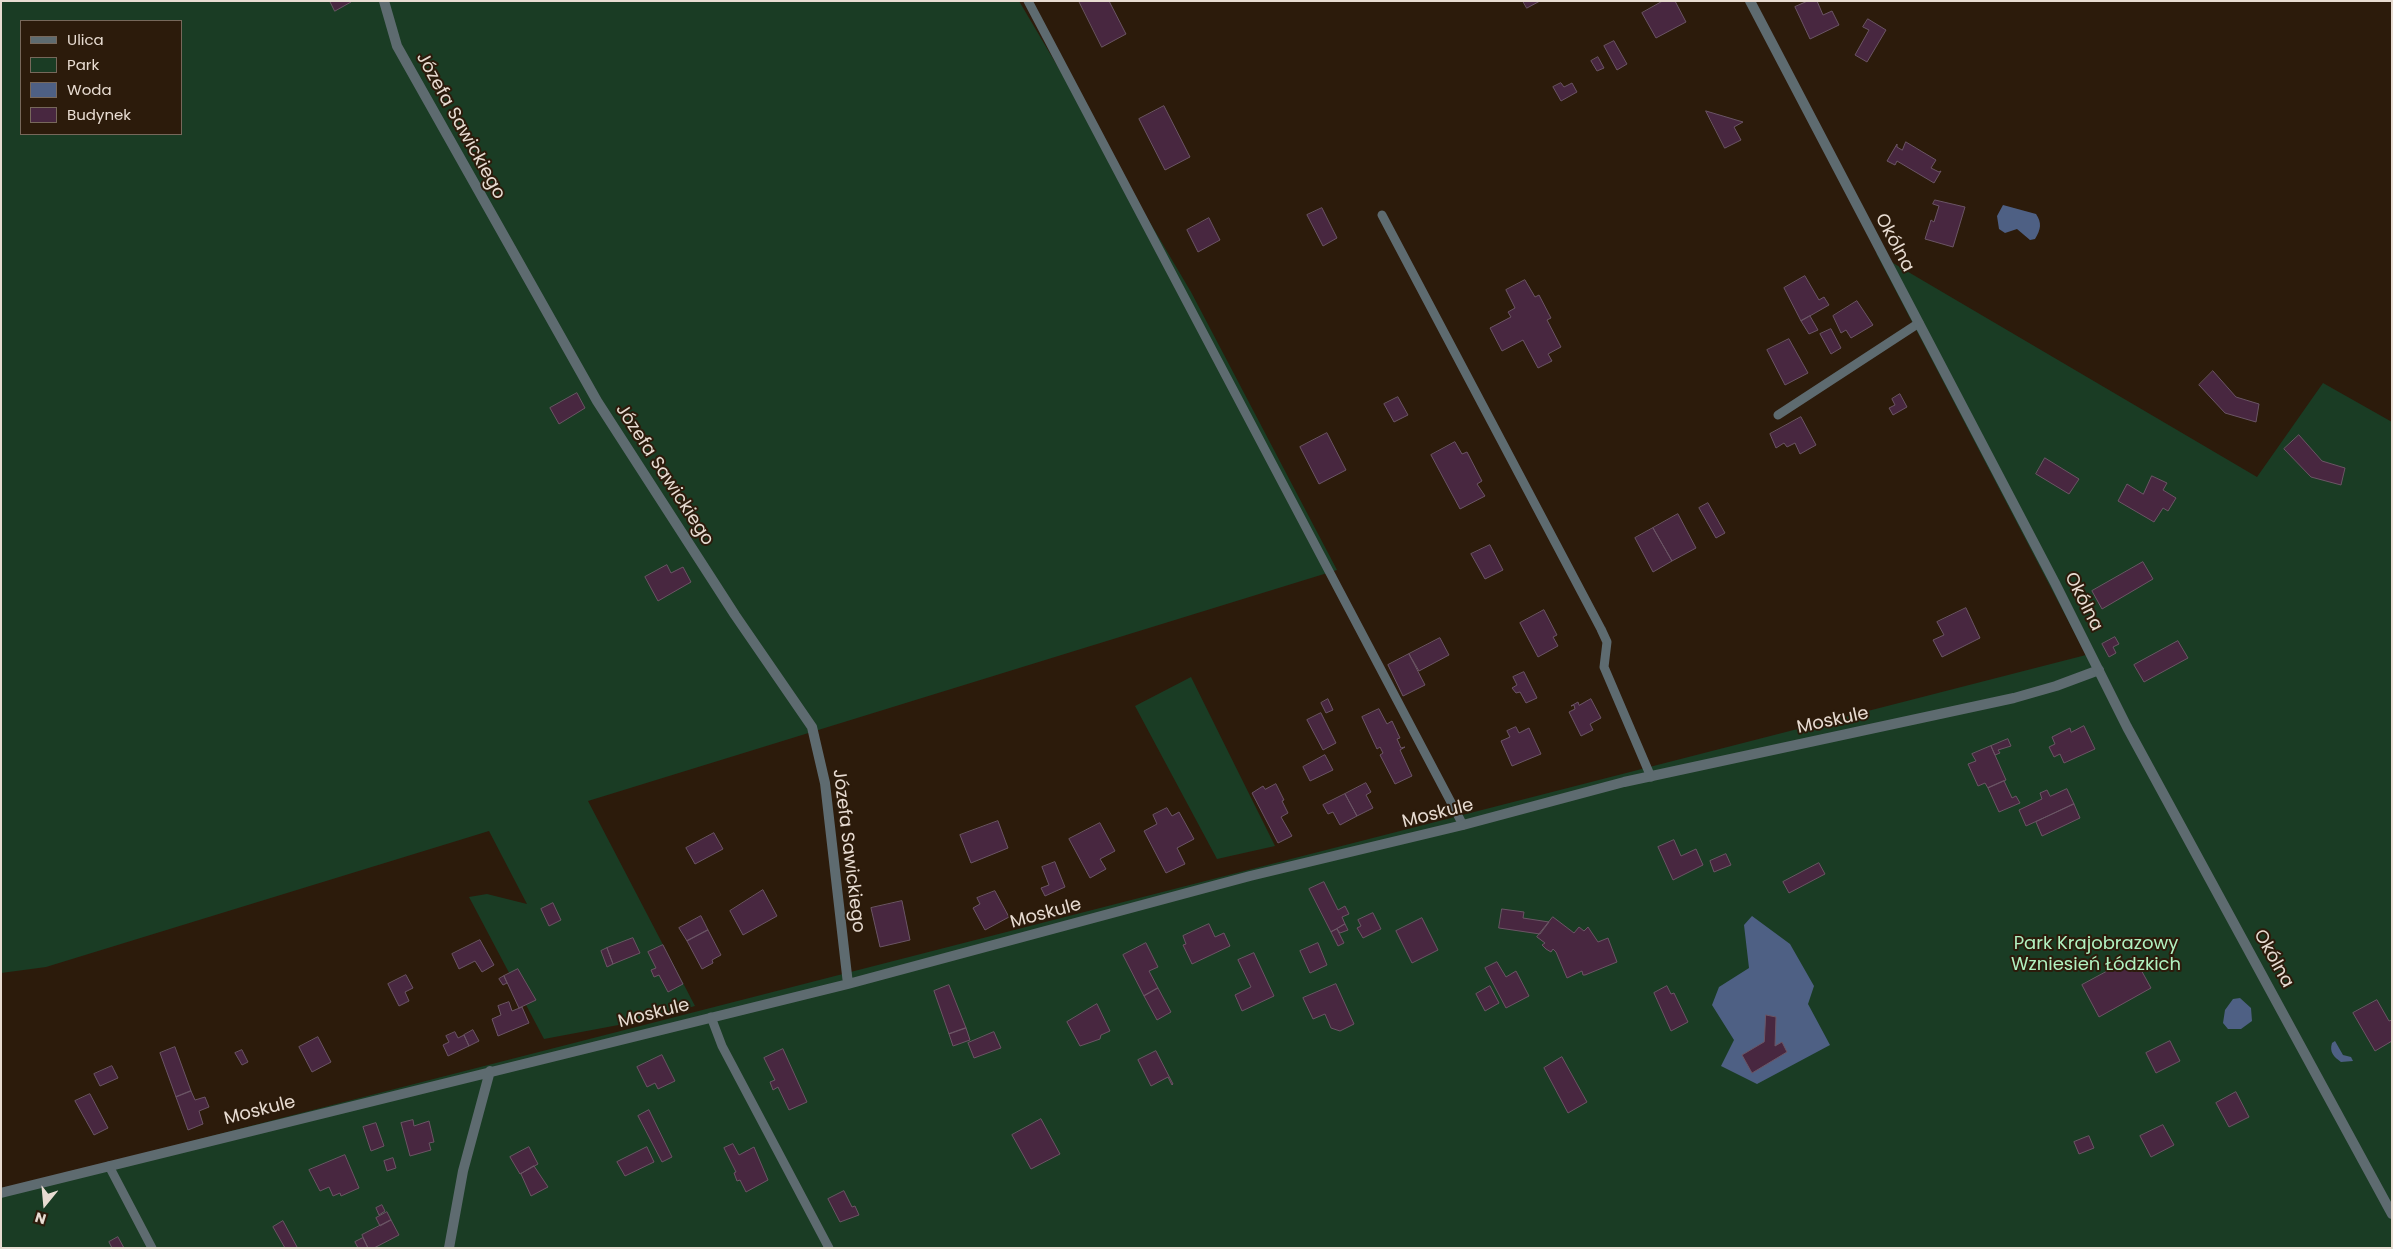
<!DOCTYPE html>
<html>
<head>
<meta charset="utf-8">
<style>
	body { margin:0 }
	#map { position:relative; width:2393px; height:1249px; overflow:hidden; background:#2c1b0b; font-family:Poppins,sans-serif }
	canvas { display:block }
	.frame { position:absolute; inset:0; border:2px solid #e8dcd2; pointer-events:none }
	.legend { position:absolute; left:20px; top:20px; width:162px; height:115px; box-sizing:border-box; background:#2c1b0b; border:1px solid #77685b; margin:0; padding:6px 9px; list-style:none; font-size:15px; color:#e8dcd2 }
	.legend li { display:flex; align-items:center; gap:10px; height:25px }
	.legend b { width:25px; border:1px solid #77685b }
	.north { position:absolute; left:20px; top:1179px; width:50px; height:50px; -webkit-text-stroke:4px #2c1b0b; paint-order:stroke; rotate:197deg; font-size:14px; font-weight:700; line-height:20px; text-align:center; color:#e8dcd2 }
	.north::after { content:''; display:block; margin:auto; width:18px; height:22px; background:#e8dcd2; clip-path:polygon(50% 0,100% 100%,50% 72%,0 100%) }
</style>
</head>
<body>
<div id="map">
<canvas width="2393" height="1249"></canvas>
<div class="frame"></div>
<ul class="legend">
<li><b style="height:6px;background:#5e6b70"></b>Ulica</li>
<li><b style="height:14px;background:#1a3c24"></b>Park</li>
<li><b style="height:14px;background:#4e6084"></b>Woda</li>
<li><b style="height:14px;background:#482740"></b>Budynek</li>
</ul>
<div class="north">N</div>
</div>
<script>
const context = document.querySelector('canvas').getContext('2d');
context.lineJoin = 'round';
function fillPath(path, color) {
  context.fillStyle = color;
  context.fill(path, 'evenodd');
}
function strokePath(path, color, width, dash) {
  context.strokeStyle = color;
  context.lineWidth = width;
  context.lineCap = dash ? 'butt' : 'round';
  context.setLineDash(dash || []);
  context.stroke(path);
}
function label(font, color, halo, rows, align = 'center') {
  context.font = font + ' Poppins,sans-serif';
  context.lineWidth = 4;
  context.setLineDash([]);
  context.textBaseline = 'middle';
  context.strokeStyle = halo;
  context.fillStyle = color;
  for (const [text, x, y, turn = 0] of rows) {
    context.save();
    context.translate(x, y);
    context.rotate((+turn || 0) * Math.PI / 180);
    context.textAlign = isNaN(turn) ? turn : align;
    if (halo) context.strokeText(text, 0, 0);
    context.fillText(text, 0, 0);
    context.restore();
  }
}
const green = new Path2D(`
	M1,1H1019L1191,292L1337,570L588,801L695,1006L645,1020L544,1039L469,897L487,894L527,904L489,831L46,967L1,973ZM21,21H181V134H21Z
	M1876,253L2257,477L2323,383L2392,422V1248H1V1190L2086,655Z
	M1191,677L1275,846L1217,859L1135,706Z`);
const water = new Path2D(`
	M2003,205L2036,214C2042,223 2041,229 2035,239L2030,240L2017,229L2005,233L1999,229L1997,216Z
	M1752,916L1790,944L1814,986L1808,1004L1830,1045L1757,1084L1721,1066L1734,1040L1712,1005L1719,987L1749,968L1744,925Z
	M2240,998L2251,1008L2252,1021L2241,1029H2228L2223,1023L2225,1010L2233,999Z
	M2335,1041L2343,1055L2351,1057L2353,1061L2341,1062C2334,1057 2329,1052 2332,1043Z`);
const building = new Path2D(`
	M330,1H350L351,2L335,11Z
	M1079,1H1109L1126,34L1102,47Z
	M1523,1H1540L1527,8Z
	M1663,1H1675L1686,22L1656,38L1642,13Z
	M1808,1H1817L1823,15L1832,11L1839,25L1810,39L1795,7Z
	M1868,19L1886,30L1867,62L1855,55L1869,30L1863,27Z
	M1614,41L1627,64L1617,70L1604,46Z
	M1598,57L1604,68L1597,71L1591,61Z
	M1561,83L1564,87L1572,83L1577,92L1561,101L1553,87Z
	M1164,106L1190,157L1165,170L1139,119Z
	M1706,111L1743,122L1734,127L1741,140L1725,148Z
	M1906,142L1936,160L1931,168L1939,172L1941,171L1934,183L1897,161L1895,165L1887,161L1897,144V147L1902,150Z
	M1935,200L1965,207L1953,247L1925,239L1931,220L1934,222L1939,206L1933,204Z
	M1322,208L1337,238L1323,246L1307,215Z
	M1209,218L1220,240L1198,252L1187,230Z
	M1805,276L1819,300L1824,297L1829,305L1801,321L1784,288Z
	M1525,280L1535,297L1539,295L1551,318L1547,320L1561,347L1548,354L1552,361L1538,368L1523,340L1502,351L1490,328L1511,317L1508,312L1515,308L1506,290Z
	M1857,301L1873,325L1851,338L1846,330L1841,333L1833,316Z
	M1810,316L1818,330L1809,334L1801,321Z
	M1831,329L1841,348L1831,354L1820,334Z
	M1789,339L1808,373L1785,385L1767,350Z
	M2213,371L2236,397L2259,404L2256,422L2225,413L2199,385Z
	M577,393L585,408L559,424L550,408Z
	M1900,394L1907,407L1893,415L1889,408L1895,405L1892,399Z
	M1398,397L1408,415L1394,422L1384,404Z
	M1801,417L1816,445L1800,454L1795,443L1787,447L1784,443L1776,448L1770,434Z
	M1327,433L1346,470L1319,484L1300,447Z
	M2299,435L2322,461L2345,468L2341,485L2311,477L2284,449Z
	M1455,442L1462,454L1467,452L1482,481L1477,484L1485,496L1460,509L1431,455Z
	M2045,458L2079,479L2069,494L2036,474Z
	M2152,476L2167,483L2163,490L2176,498L2168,511L2163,508L2154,522L2118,501L2127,484L2143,494Z
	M1708,503L1725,533L1716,538L1699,508Z
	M1678,514L1696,548L1672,561L1653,528Z
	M1653,528L1672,561L1653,572L1635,538Z
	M1490,545L1503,570L1485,579L1471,554Z
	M2143,562L2153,579L2102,609L2092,591Z
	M667,565L671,573L683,567L691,582L658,601L645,577Z
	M1966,608L1980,638L1942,657L1933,640L1944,635L1937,622Z
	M1544,610L1557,635L1553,637L1558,646L1538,657L1520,623Z
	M2115,637L2119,644L2113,647L2116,653L2109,657L2102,644Z
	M1440,638L1449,655L1419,671L1409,654Z
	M2178,641L2188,658L2144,682L2134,665Z
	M1409,654L1425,685L1403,696L1388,665Z
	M1524,672L1537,698L1526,703L1520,692L1516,693L1512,688L1517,685L1513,677Z
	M1328,699L1333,710L1326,713L1321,703Z
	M1591,699L1601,718L1590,724L1593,730L1581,736L1569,712L1575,709L1574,705L1571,706L1578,702L1579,705Z
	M1379,709L1387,724L1392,721L1400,738L1397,739L1401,748L1405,747L1400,750L1412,776L1395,784L1380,755L1383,753L1380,747L1377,749L1362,717Z
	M1321,713L1336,743L1323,750L1307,720Z
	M2084,726L2095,749L2064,763L2060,754L2054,757L2049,747L2055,744L2052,737L2070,728L2071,732Z
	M1516,727L1519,733L1529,728L1541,754L1512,766L1501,741L1510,737L1507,731Z
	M2008,739L2011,746L1998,750L2000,753L1995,755L1991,746Z
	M1991,746L2006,780L1988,788L1985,783L1978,786L1968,764L1976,761L1972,754Z
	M1325,755L1333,770L1310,781L1303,767Z
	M2004,781L2012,798L2016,796L2020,803L1999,812L1988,788Z
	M1366,783L1371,792L1366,795L1373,808L1357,816L1345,794Z
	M1276,784L1284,800L1282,801L1288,813L1281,817L1292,836L1278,843L1252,793L1263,786L1265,789Z
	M2067,789L2074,804L2026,826L2019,810L2042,799L2040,793L2047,790L2050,796Z
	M1345,794L1357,816L1340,825L1333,812L1328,814L1323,805Z
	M2074,804L2080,818L2042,836L2036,822Z
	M1167,808L1172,816L1179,812L1194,839L1177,848L1185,864L1166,873L1144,831L1157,824L1153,815Z
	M998,821L1008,848L971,863L960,835Z
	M1100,823L1115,851L1100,859L1106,869L1090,878L1069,839Z
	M714,833L723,849L695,864L686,848Z
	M1674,840L1681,856L1696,849L1703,865L1673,880L1658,847Z
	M1726,854L1731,865L1714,872L1710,861Z
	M1055,862L1065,887L1045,896L1041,888L1049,885L1042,867Z
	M1819,863L1825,874L1789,893L1783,882Z
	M1324,882L1338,910L1345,906L1349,914L1342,917L1345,924L1331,932L1309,889Z
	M763,890L777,916L743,935L730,911Z
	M995,891L1009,917L985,930L973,908L980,904L977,898Z
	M902,901L910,940L880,947L871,908Z
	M553,903L561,920L549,926L541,909Z
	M1502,909L1524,912L1523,918L1549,922L1540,934L1499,928Z
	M1373,913L1381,929L1363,938L1357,928L1361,926L1358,920Z
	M701,916L708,930L687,941L679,928Z
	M1553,917L1574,933L1579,927L1584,931L1588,927L1598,942L1608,938L1617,962L1585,975H1583L1582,971L1567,978L1556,952L1553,949L1551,952L1546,949L1542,945L1545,943L1537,937Z
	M1422,918L1438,950L1412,963L1396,931Z
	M1209,924L1215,937L1224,933L1230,946L1192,964L1183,945L1186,944L1183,936Z
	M1345,924L1348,930L1340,933L1337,929Z
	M1337,929L1344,943L1338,946L1331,932Z
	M708,930L721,955L712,960L713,963L702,969L687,941Z
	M633,938L640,953L613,964L607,948Z
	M480,940L494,965L482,972L475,961L459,969L452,954Z
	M1146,943L1158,967L1149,971L1158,988L1144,996L1123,955Z
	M1318,943L1327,965L1310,973L1300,951Z
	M663,945L683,984L668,992L659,975L654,977L651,970L656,968L648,952Z
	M607,948L613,964L607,967L601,951Z
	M1254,953L1274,996L1242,1011L1235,995L1251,987L1238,960Z
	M2134,957L2151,988L2099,1017L2082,985Z
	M1497,962L1506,977L1516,971L1529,996L1506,1008L1485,968Z
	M518,969L536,1000L519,1008L504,976Z
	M406,975L413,988L405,992L409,1001L399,1006L388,984Z
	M504,976L507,983L503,985L499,979Z
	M1336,984L1354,1024L1340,1031L1331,1028L1325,1014L1313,1019L1303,998Z
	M949,985L966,1028L949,1034L934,991Z
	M1490,986L1499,1003L1485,1011L1476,994Z
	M1667,986L1671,994L1674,993L1688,1022L1671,1031L1654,993Z
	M1158,988L1171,1012L1157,1020L1144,996Z
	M2377,1000L2389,1021L2392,1020V1041L2375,1051L2353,1013Z
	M509,1002L512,1011L522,1007L529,1023L498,1036L492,1019L501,1015L498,1006Z
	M1097,1004L1110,1031L1101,1035L1100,1039L1080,1046L1067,1022Z
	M1766,1015L1776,1017L1775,1046L1782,1042L1787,1052L1752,1073L1742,1055L1764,1042Z
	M966,1028L970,1040L953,1046L949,1034Z
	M473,1030L479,1041L469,1046L464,1035Z
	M455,1032L458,1038L464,1035L469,1046L448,1056L443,1045L449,1042L446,1036Z
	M994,1032L1001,1048L974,1058L968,1043Z
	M318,1037L331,1062L312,1072L299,1047Z
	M2170,1041L2180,1061L2156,1073L2146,1053Z
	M175,1047L191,1091L176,1097L160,1053Z
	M783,1049L807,1102L789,1110L778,1087L773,1090L770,1082L775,1080L764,1058Z
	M242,1050L248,1062L242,1065L235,1053Z
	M1156,1051L1173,1084L1172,1085L1168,1077L1151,1086L1138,1060Z
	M662,1055L675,1081L658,1089L655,1083L647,1087L637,1067Z
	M1562,1057L1587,1102L1568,1113L1544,1068Z
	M112,1066L118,1078L100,1086L94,1074Z
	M191,1091L195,1100L205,1097L209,1107L199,1111L203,1124L188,1130L176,1097Z
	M2236,1092L2249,1117L2229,1127L2216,1103Z
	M90,1094L108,1128L94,1135L75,1101Z
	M649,1110L672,1157L662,1162L638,1116Z
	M1041,1119L1060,1154L1031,1169L1012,1135Z
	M413,1120L414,1126L429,1121L434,1142L429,1143L431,1150L410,1156L401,1123Z
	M376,1123L384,1146L371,1151L363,1127Z
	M2163,1125L2174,1145L2151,1157L2140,1136Z
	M2089,1136L2094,1148L2079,1154L2074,1142Z
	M733,1144L739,1155L754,1147L768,1180L746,1192L740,1180L737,1181L734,1173L736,1172L724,1148Z
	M529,1147L538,1164L520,1174L510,1157Z
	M647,1147L654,1162L625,1176L617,1162Z
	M345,1155L359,1188L341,1196L340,1193L333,1196L329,1187L320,1191L309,1170Z
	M393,1158L396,1168L387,1171L384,1161Z
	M534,1166L548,1187L531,1196L521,1174Z
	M844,1191L852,1207L855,1206L859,1215L840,1222L828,1199Z
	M382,1205L385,1211L379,1215L376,1208Z
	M387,1212L391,1220L380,1226L376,1218Z
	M391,1220L399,1235L374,1248H368L362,1235Z
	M283,1221L297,1247L295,1248H285L273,1227Z
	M118,1237L124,1248H112L109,1242Z
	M363,1238L368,1248H358L355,1242Z`);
const service = new Path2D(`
	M1028,1L1463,825
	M1382,215L1601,629L1607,642L1604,667L1651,777
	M1778,415L1919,323
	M711,1017L722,1046L829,1248
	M109,1166L152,1248`);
const minor = new Path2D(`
	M384,1L397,46L597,401L735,615L812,727L825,783L848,984
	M1,1193L848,984L1250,876L1463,825L1624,782L2014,698L2056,686L2099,670
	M449,1248L463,1171L490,1071`);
const tertiary = new Path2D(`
	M1750,1L2055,583L2127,727L2392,1214`);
const streetNames = [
	["Józefa Sawickiego",460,126,61],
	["Okólna",1894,243,62],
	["Józefa Sawickiego",664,475,57],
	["Okólna",2083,602,63],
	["Moskule",1833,721,-12],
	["Moskule",1438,814,-14],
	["Józefa Sawickiego",848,851,83],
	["Moskule",1046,914,-15],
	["Okólna",2273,959,61],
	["Moskule",654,1014,-14],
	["Moskule",260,1111,-14]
];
const parkNames = [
	["Park Krajobrazowy",2096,944],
	["Wzniesień Łódzkich",2096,965]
];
fillPath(green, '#1a3c24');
fillPath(water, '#4e6084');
fillPath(building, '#482740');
strokePath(building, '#6b5565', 1);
strokePath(service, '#5e6b70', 9);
strokePath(minor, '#5e6b70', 10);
strokePath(tertiary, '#5e6b70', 10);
label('18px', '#e8dcd2', '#2c1b0b', streetNames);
label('18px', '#b1f1c0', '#2c1b0b', parkNames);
</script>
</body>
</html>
